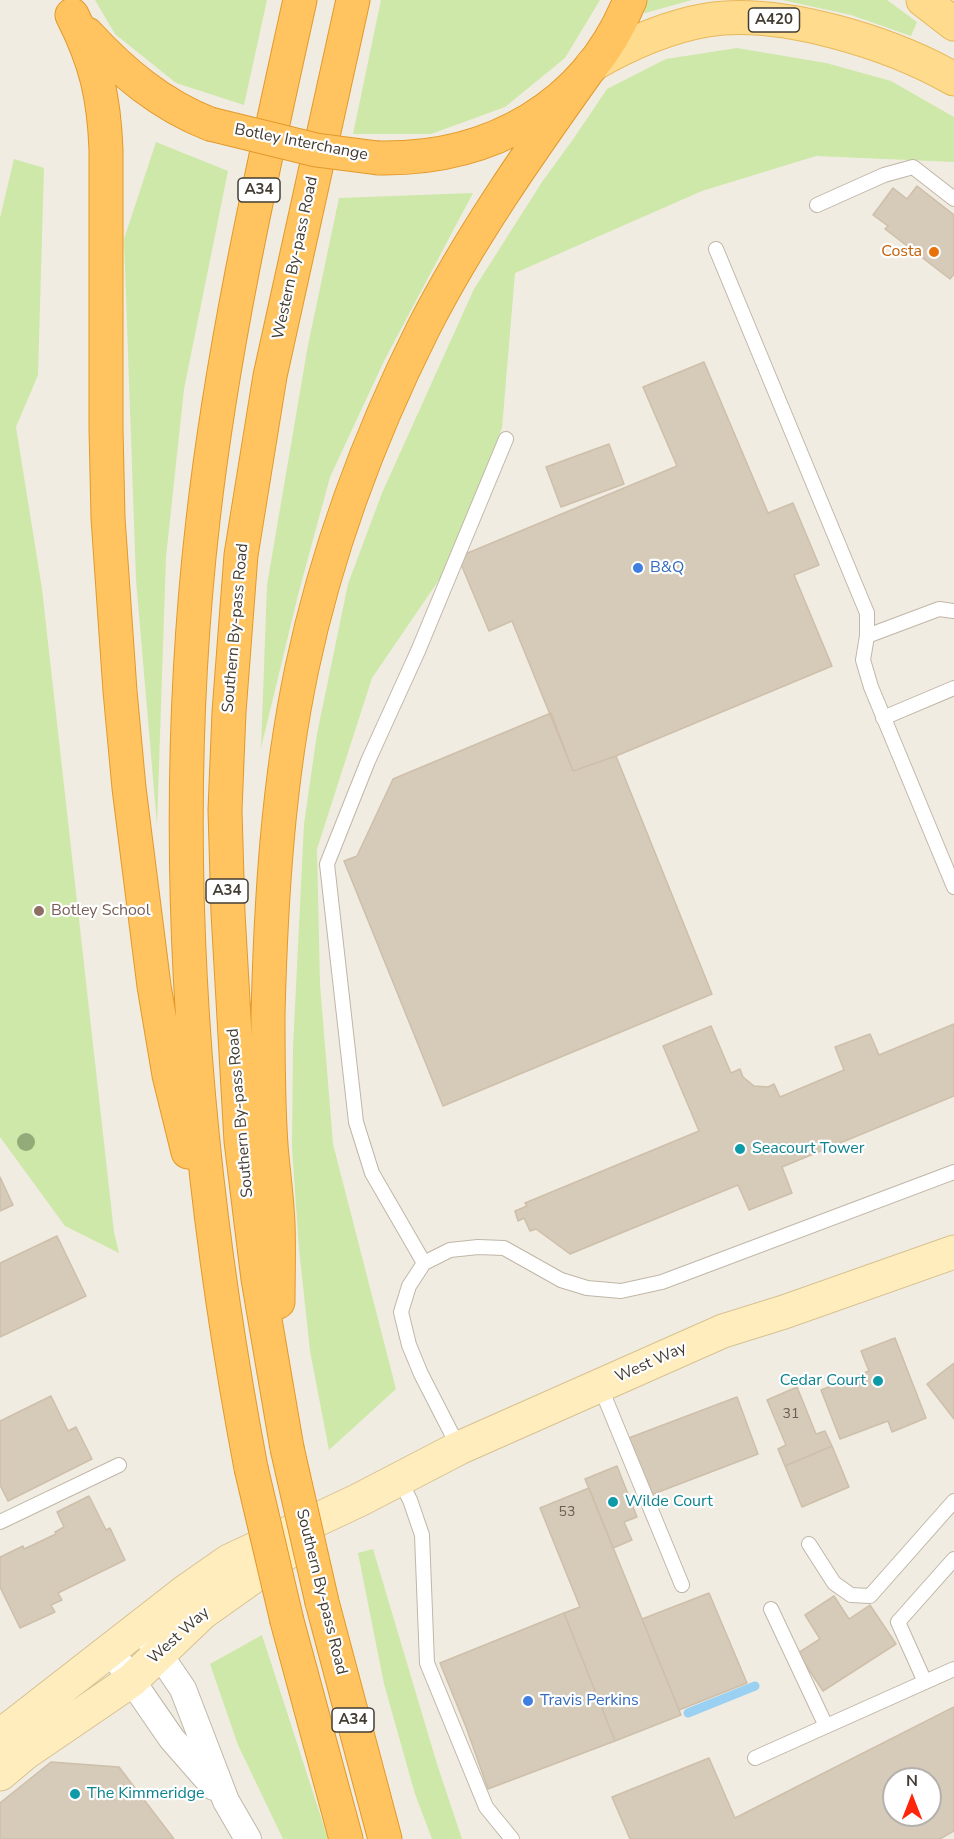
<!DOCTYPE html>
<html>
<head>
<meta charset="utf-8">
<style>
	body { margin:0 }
	#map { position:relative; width:954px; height:1839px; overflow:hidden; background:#f1ece1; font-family:"Nunito Sans",sans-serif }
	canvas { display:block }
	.north { position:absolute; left:882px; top:1767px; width:60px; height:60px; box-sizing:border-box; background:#fff; border:2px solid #b4b1ad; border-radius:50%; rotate:0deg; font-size:16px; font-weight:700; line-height:24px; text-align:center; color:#433c32 }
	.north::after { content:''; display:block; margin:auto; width:21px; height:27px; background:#ff270b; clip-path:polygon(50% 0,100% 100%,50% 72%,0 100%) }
</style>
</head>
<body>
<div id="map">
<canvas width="954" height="1839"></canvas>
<div class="north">N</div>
</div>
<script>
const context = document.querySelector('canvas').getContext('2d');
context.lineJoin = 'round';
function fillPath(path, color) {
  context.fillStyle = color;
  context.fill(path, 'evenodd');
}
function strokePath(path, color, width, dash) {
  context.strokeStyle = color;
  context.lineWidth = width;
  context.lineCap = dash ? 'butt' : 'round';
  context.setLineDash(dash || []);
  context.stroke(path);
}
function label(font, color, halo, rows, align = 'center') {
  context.font = font + ' "Nunito Sans",sans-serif';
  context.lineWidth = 4.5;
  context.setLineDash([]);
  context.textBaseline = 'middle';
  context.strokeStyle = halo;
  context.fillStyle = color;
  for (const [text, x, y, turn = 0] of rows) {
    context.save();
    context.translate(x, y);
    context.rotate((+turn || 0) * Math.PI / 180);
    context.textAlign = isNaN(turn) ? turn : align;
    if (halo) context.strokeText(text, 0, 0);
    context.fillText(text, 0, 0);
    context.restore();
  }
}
const green = new Path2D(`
	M95,0H267L244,105L176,83L115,34Z
	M381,0H600L565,58L505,107L431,134H353Z
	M640,0H692L645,13L637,8Z
	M782,0H887L917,22L911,36L851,15Z
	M737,48L826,63L891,81L954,117V162L816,156L702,191L515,273L502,428L445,571L372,678L317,849L320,984L333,1144L396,1389L329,1450L310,1351L299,1249L292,1148L293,1047L304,824L317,734L348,584L382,493L474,289L542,182L574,138L607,89L666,59Z
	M156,142L228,171L184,389L166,557L157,825L136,580L124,239Z
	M14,159L44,168L38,375L16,427L42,589L114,1232L119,1253L65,1226L0,1137V218Z
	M473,193L384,361L330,477L298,595L261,748L267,585L308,345L339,198Z
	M373,1549L437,1764L462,1839H432L415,1794L384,1684L358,1553Z
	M262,1635L328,1839H283L238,1745L210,1664Z`);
const stream = new Path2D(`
	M688,1713L755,1686`);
const building = new Path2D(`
	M917,186L954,215V274L950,279L885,229L888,226L873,215L893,188L907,199Z
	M704,362L768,513L793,503L819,565L794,575L832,666L616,756L573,771L512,621L489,631L458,557L677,466L643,387Z
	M609,444L624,484L561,507L546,467Z
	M551,713L573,771L616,756L712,994L443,1106L344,861L357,856L393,779Z
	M954,1024V1096L782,1167L792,1193L749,1210L738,1185L570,1254L536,1229L530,1231L524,1218L518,1221L515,1211L527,1206L525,1203L699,1131L663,1046L711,1026L731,1073L740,1069L743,1077L754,1086L768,1087L774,1084L780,1097L844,1070L835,1047L870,1034L879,1055Z
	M0,1177L13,1205L0,1211Z
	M57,1236L86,1296L0,1337V1263Z
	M895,1338L926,1418L892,1432L888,1421L840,1439L821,1390L869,1371L861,1351Z
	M954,1363V1419L927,1384Z
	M797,1387L816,1434L825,1431L832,1446L785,1466L778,1449L786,1445L767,1400Z
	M51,1396L68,1431L76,1427L92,1459L8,1501L0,1485V1421Z
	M737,1397L758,1454L648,1496L626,1439Z
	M832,1446L849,1487L802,1507L785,1466Z
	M617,1466L637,1517L624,1522L632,1540L613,1548L585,1479Z
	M589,1488L681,1715L615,1741L564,1613L580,1607L540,1508Z
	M89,1496L106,1530L110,1528L125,1560L58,1593L62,1600L51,1605L55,1612L20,1628L0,1587V1557L23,1546L24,1549L56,1534L55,1532L64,1527L57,1512Z
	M709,1593L747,1683L679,1710L642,1619Z
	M834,1596L849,1619L870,1605L896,1644L823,1691L798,1653L820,1639L805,1615Z
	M564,1613L615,1741L488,1789L466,1727L440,1663Z
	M954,1707V1831L940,1839H630L612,1797L709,1758L735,1818ZM894,1779H930V1815H894Z
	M51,1762L119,1767L174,1839H0V1803Z`);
const lane = new Path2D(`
	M817,205L884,175L913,167L954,199
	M716,249L867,613V636L863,660L871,687L954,887
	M867,636L939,609L954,611
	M883,718L954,688
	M424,1263L372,1173L356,1122L327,864L368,761L418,651L506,439
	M600,1386L682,1585
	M459,1448L421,1374L409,1345L401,1312L409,1286L424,1263L450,1250L478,1247L504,1248L561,1280L587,1288L621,1291L662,1282L954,1172
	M399,1479L410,1500L422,1535L427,1663L486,1807L512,1839
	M0,1522L119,1465
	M809,1544L834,1583L851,1595L870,1596L954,1501
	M771,1609L826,1726
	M925,1682L898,1622L954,1559
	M755,1758L954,1669`);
const street = new Path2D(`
	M149,1639L183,1689L226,1801L248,1839
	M110,1649L172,1739L214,1787`);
const secondary = new Path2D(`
	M0,1736L186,1591L229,1561L359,1500L459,1448L723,1331L784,1312L954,1252
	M0,1774L25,1753L132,1680L202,1613L295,1547`);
const primary = new Path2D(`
	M923,0L954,24
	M592,65C628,44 666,27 707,20C780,8 891,43 954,79`);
const highway = new Path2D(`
	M72,15C96,62 104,97 106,150V428L108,518L120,691L129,788L154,986L169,1075L188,1152
	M87,34C122,72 161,105 210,124
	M378,158C490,160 587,107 630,0
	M278,1302C278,1276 279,1250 278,1224C277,1197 273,1171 271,1145C268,1102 268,1058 268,1014C271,898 278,782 302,668C327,550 369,437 423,329C470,237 529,153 589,69
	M287,1448L258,1279L241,1141L228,913L225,810L229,712L241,555L270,376L353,0
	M251,1468C192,1158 167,834 203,520C223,344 262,172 300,0
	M322,1602L385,1839
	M287,1621L346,1839`);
const highwayBridge = new Path2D(`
	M210,124L316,150L378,158
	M287,1448L322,1602
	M251,1468L287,1621`);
const trees = [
	[26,1142]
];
const markers = [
	[934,252,6,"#e8710a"],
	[638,568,6,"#3f7fe0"],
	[39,911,6,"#8d6e63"],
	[740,1149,6,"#0f9aa8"],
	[878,1381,6,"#0f9aa8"],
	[613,1502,6,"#0f9aa8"],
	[528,1701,6,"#3f7fe0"],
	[75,1794,6,"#0f9aa8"]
];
const numberNames = [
	["31",791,1415],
	["53",567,1513]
];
const shields = [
	[774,20,51],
	[259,190,42],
	[227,891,42],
	[353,1720,42]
];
const shieldNames = [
	["A420",774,20],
	["A34",259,190],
	["A34",227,891],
	["A34",353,1720]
];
const streetNames = [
	["Botley Interchange",301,143,11],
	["Western By-pass Road",296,258,-78],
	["Southern By-pass Road",236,628,-85],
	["Southern By-pass Road",241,1113,-95],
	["West Way",651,1363,-24],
	["Southern By-pass Road",321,1592,76],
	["West Way",179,1636,-42]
];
const foodNames = [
	["Costa",922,252]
];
const shopNames = [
	["B&Q",650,568],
	["Travis Perkins",540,1701]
];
const educationNames = [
	["Botley School",51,911]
];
const cultureNames = [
	["Seacourt Tower",752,1149],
	["Cedar Court",866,1381,"right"],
	["Wilde Court",625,1502],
	["The Kimmeridge",87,1794]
];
fillPath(green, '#cde8a8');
strokePath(stream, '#9ad1f2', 9);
fillPath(building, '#d6cab9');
strokePath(building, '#cebfaa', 1.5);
strokePath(lane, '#c0b6a7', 16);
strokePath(street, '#c0b6a7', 28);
strokePath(secondary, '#d7c291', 35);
strokePath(primary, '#e7b85a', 35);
strokePath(highway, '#e2992b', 35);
strokePath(lane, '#fff', 14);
strokePath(street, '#fff', 26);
strokePath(secondary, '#ffedbe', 33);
strokePath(primary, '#ffdb8d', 33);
strokePath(highway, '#ffc45f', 33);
strokePath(highwayBridge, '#e2992b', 35, []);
strokePath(highwayBridge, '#ffc45f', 33);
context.fillStyle = '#93ab79';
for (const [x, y] of trees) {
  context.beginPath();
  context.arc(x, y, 9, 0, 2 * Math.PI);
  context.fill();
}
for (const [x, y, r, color] of markers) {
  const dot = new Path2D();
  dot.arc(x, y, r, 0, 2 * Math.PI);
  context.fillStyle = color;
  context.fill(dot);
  strokePath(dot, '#fff', 2);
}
label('14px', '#686054', null, numberNames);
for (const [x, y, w] of shields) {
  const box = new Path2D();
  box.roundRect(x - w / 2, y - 12, w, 24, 4.5);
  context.fillStyle = '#fff';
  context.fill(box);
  strokePath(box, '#433c32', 1.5);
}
label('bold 15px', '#433c32', null, shieldNames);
label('16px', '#433c32', '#fff', streetNames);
label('16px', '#c56008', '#fff', foodNames, 'right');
label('16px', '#366cbe', '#fff', shopNames, 'left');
label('16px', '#785e54', '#fff', educationNames, 'left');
label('16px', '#0d838f', '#fff', cultureNames, 'left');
</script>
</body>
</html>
